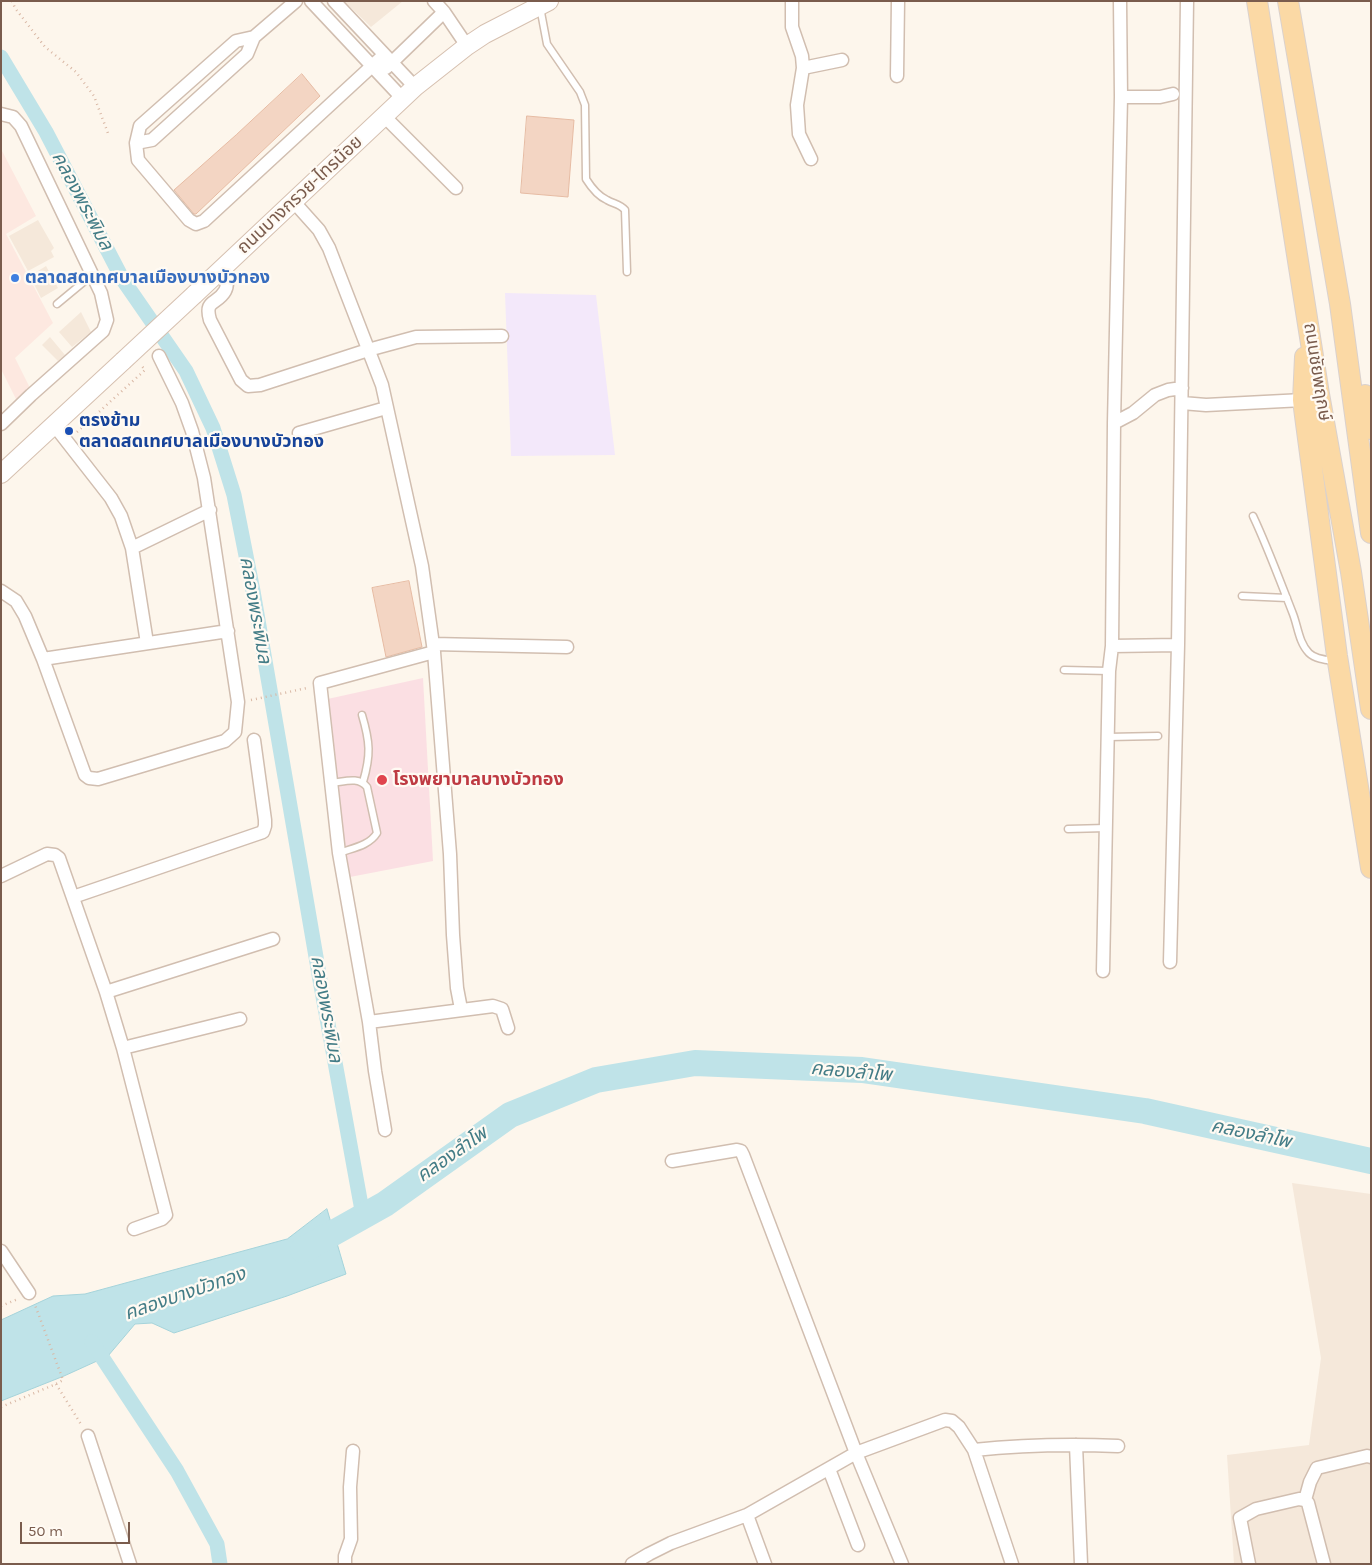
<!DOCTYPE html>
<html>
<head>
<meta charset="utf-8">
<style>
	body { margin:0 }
	#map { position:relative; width:1372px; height:1565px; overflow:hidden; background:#fdf6ec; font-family:Karla,sans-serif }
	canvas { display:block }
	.frame { position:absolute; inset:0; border:2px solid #7a5c4d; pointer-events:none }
	.scale { position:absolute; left:20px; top:1522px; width:110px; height:22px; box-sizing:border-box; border:2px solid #7a5c4d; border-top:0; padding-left:6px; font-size:15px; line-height:18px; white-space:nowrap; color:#7a5c4d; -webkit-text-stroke:4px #fffaf3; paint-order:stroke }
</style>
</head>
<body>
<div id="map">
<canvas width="1372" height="1565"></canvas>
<div class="frame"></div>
<div class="scale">50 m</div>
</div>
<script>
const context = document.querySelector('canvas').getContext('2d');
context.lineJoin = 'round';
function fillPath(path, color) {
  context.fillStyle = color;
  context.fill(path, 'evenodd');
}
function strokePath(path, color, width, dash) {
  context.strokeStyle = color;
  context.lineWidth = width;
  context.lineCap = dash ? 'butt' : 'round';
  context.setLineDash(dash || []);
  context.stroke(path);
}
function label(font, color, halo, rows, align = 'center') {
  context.font = font + ' Karla,"Noto Sans Thai",sans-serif';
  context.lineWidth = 4.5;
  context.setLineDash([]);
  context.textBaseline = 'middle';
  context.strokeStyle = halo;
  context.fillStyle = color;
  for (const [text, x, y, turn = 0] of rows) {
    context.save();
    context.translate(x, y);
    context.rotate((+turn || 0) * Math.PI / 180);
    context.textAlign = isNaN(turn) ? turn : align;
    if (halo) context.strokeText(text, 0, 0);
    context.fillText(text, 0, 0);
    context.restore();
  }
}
const residential = new Path2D(`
	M344,1H403L371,27Z
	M38,220L54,248L51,251L54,257L28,271L9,236Z
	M46,266L58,288L41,298L30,276Z
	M81,312L91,332L72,347L59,332Z
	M50,337L65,355L58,361L42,345Z
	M1292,1183L1371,1194V1564H1234L1227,1455L1309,1445L1321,1358Z`);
const commercial = new Path2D(`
	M1,149L36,216L6,234L53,323L15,358L31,390L17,401L1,369Z`);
const education = new Path2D(`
	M505,293L596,295L615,455L511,456Z`);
const medical = new Path2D(`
	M423,678L433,861L350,877L323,700Z`);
const water = new Path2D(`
	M327,1209L346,1274L287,1296L174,1333L152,1323L135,1324L108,1356L64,1376L1,1401V1320L53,1296L85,1294L287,1239Z`);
const canal = new Path2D(`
	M1,57L46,132L123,280L186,371L213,428L234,495L253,591L320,980L363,1216
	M92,1342L177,1471L217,1544L220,1564`);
const river = new Path2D(`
	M303,1250L385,1204L510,1115L596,1080L695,1063L862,1070L1145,1111L1371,1161`);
const building = new Path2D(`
	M302,74L320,96L196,214H194L174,190L236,135Z
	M527,116L574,120L568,197L521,193Z
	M409,581L422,647L386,657L372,588Z`);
const path = new Path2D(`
	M12,1L15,8L45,47L76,72L94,96L109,136
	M77,432L145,370L141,365
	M251,700L307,688
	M1,1306L18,1299
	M56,1384L82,1426
	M1,1407L56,1384L63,1380L35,1305`);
const service = new Path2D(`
	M540,7L547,44L580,92L585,105L586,179C591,187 598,196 607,200C614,204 620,204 625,210L627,272
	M57,304L92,275
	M1253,516C1268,548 1280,581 1293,614C1298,627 1299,643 1309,653C1315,659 1326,660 1334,661
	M1242,596L1287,598
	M1064,670L1109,671
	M362,715C370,742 371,755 363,782
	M1108,737L1158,736
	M331,783C344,782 358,776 367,787L377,833C369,846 352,848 339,853
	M1068,829L1106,828`);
const minor = new Path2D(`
	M311,1L403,99
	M334,1L415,87
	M434,1L444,12L467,46
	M792,1V27L802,56L803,68L797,105L799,134L811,159
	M254,37L236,41L140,126L136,143L138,160L189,220L196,224L204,221L384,55
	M386,68L444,12
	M803,68L842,60
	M897,76L898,1
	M1121,97H1160L1173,94
	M1,114L13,117L21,126L101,293L107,320L103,331L31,395L1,424
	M384,116L456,188
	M136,143L152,140L247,54L254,37L296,1
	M293,201L319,230L329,248L382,385L422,566L434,652L450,854L453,935L457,988L461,1009
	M224,267C226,274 229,284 225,291C217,305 204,299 210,320L241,380L248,386L260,385L368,350L416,337L502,336
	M1182,403L1206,405L1303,400
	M1114,423L1133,413L1155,395L1168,390L1182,388
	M54,425L111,498L121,516L132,548L147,643
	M299,433L386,408
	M132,548L210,510
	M1,591L16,601L25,616L43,659L85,775L89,778L98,779L225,741L235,732L238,702L204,478L192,431L182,403L159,356
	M433,644L567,647
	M1112,646L1178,645
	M43,659L228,631
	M1,876L47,854L55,855L59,858L106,992L123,1048L166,1215L162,1219L134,1229
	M73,897L263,832L265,826V820L254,740
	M1170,962L1178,645L1187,1
	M1103,971L1109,671L1112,646L1114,423L1121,97L1120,1
	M106,992L273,939
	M369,1022L493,1006L502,1009L508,1028
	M123,1048L240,1019
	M385,1130L375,1071L369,1022L339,853L320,683L434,652
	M672,1161L737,1150L741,1151L743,1155L856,1453L902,1564
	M1,1251L29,1293
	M88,1436L130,1564
	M1076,1445L1081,1564
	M974,1450C1022,1445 1070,1444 1118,1446
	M829,1469L858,1545
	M1305,1500L1310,1482L1317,1468L1367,1456L1371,1457
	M747,1515L765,1564
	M345,1564V1556L351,1539L350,1487L353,1451
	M632,1564L649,1554L671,1543L747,1515L856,1453L945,1420L952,1421L959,1427L974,1450L1012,1564
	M1249,1564L1240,1518L1256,1509L1299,1499L1305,1500L1308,1503L1324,1564`);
const secondary = new Path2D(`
	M194,295L415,87L467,46L485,34L549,1
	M1,474L123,361`);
const primary = new Path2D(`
	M1257,1L1319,394L1351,572L1371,709
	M1288,1L1340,304L1371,533
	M1305,357L1303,400L1305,416L1337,656L1371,868
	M1365,395L1371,429`);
const secondaryBridge = new Path2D(`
	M123,361L194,295`);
const markers = [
	[15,278,5,"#3f7fe0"],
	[69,431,5,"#1a4fb4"],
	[382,780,6,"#e0444e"]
];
const streetNames = [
	["ถนนบางกรวย-ไทรน้อย",300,195,-43],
	["ถนนชัยพฤกษ์",1317,372,81]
];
const shopNames = [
	["ตลาดสดเทศบาลเมืองบางบัวทอง",25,278]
];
const transitNames = [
	["ตรงข้าม",79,421],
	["ตลาดสดเทศบาลเมืองบางบัวทอง",79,442]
];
const healthNames = [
	["โรงพยาบาลบางบัวทอง",393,780]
];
const waterNames = [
	["คลองพระพิมล",82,201,62],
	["คลองพระพิมล",255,610,80],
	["คลองพระพิมล",326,1009,80],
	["คลองลำโพ",851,1072,5],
	["คลองลำโพ",1251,1134,12],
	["คลองลำโพ",452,1155,-35],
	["คลองบางบัวทอง",185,1294,-19]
];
fillPath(residential, '#f5e8da');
fillPath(commercial, '#fde8e0');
fillPath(education, '#f3e8fa');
fillPath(medical, '#fbdfe3');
fillPath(water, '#bfe3e8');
strokePath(water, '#a5d3da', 1);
strokePath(canal, '#bfe3e8', 15);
strokePath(river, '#bfe3e8', 26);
fillPath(building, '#f3d5c3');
strokePath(building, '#e6bba3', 1);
strokePath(service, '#d1beb0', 9);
strokePath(minor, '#d1beb0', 15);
strokePath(secondary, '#d6c0b0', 20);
strokePath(primary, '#dad1cd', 22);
strokePath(path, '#d9b8a5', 2.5, [1, 4]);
strokePath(service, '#fff', 6);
strokePath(minor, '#fff', 12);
strokePath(secondary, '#fff', 18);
strokePath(primary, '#fbd9a5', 20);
strokePath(secondaryBridge, '#d6c0b0', 20, []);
strokePath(secondaryBridge, '#fff', 18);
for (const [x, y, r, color] of markers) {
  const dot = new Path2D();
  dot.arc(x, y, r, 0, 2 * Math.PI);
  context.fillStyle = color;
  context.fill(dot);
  strokePath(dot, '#fffaf3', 2);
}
label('18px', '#7a5c4d', '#fffaf3', streetNames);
label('bold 18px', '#366cbe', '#fffaf3', shopNames, 'left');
label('bold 18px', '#164399', '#fffaf3', transitNames, 'left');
label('bold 18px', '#be3a42', '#fffaf3', healthNames, 'left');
label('italic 19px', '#437c86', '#fffaf3', waterNames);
</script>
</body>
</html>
